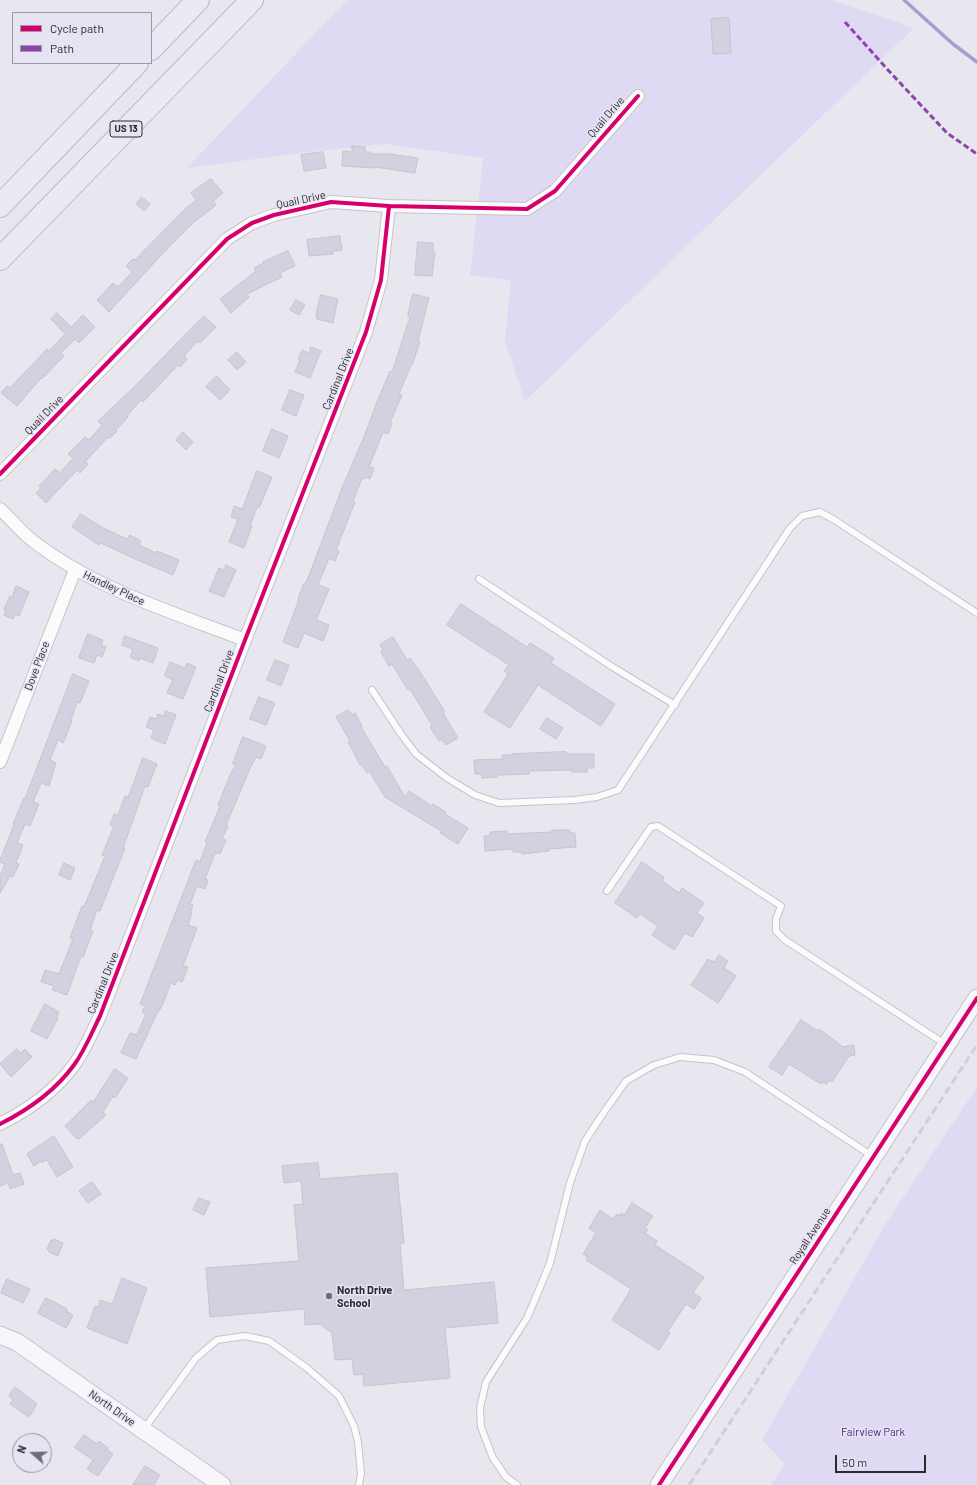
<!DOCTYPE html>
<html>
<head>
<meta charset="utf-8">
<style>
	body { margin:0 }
	#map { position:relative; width:977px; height:1485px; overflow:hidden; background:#e8e6ee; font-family:Barlow,sans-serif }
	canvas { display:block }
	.legend { position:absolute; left:12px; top:12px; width:140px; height:52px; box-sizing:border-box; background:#e6e3f2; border:1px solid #9c99a4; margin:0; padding:5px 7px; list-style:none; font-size:12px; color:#2c2b30 }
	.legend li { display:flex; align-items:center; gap:8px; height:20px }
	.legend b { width:20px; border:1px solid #9c99a4 }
	.north { position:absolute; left:12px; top:1433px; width:40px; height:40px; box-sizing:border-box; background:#e6e3f2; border:1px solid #9c99a4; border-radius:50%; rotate:290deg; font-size:11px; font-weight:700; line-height:16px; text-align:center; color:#2c2b30 }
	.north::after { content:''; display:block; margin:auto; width:14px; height:18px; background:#6e6c72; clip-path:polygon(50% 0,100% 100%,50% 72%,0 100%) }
	.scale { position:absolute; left:835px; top:1455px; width:91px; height:18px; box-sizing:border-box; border:2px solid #2c2b30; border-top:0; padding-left:5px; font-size:12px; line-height:14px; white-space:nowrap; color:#2c2b30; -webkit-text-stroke:3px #e6e3f2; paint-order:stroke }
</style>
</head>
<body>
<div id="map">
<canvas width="977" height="1485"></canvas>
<ul class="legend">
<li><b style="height:5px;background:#d6006c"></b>Cycle path</li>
<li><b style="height:5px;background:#8e44ad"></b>Path</li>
</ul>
<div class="north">N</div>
<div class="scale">50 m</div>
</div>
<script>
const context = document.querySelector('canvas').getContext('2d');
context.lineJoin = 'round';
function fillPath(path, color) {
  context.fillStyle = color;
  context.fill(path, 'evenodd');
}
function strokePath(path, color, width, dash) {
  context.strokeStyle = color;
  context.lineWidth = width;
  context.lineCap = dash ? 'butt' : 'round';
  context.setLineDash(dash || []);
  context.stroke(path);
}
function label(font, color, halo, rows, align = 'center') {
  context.font = font + ' Barlow,sans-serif';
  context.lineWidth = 3;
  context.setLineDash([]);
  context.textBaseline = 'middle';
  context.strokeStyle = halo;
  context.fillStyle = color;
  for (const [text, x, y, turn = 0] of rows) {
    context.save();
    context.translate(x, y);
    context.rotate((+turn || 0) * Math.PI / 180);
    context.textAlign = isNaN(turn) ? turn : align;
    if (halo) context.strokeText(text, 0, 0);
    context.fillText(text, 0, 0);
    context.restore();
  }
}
const green = new Path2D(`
	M347,0H830L914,28L525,401L505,342L511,280L470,275L483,158L386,144L324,150L187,168Z
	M977,1087V1485H771L785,1464L762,1440L886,1223Z`);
const stream = new Path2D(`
	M904,0L953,44L977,62`);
const building = new Path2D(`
	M729,18L731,53L713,54L711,19Z
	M352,146L365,147V152H370V154H389L418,158L415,173L375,167V168L342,166L343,151L352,152Z
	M323,152L326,168L304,171L301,155Z
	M211,179L223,193L213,201L216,205L193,223L165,251L109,312L97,300L113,283L118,287L132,272L126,266L133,259L135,260L183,211L196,200L191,193Z
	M142,197L150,204L144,211L136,204Z
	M340,236L342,250L333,251V254L309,256L307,240Z
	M418,242L433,243V251L435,252L432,276L415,275Z
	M288,251L295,266L280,273L282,277L247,294L249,297L231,313L220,299L256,271L254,268L264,263L263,262Z
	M413,294L429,298L418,341L420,342L412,365H411L399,394L402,395L390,422L392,423L388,434L383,432L369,467L374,468L370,479L366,477L364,479L362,478L353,501L355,502L336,550L339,551L335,561L329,558L318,585L329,589L316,620L329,625L323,641L304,633L298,648L283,642L299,599H298L304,583L305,584L310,573L342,488L364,437L377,402L390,371L392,372L410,317L408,316Z
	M321,295L338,299L333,323L317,319L316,315Z
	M296,300L305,305L299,315L290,310Z
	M57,313L71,327L83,315L95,327L79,343L75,339L61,353L64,356L42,379L41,378L17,406L1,393L7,386L10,388L47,349L49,351L65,334L51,319Z
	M204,316L216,327L200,343L198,341L184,356L187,359L180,367L178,365L143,402L141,400L127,416L128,417L116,430L117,431L109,439L108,437L85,462L88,464L80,473L77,470L46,503L36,493L41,488L39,486L55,469L60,473L73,458L68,454L85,437L89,440L102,425L98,421L131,390Z
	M311,347L321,351L310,378L295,372L300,360L298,359L302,350L309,353Z
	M237,352L246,362L237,370L228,360Z
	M217,376L230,390L220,400L206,387Z
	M290,390L304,395L296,416L282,410Z
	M272,429L288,436L279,458L263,451Z
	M183,432L193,442L186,450L176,440Z
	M257,471L272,477L259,508L257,507L250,526H252L244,548L229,542L238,519L231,517L234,506L242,509Z
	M81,514L101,527L127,539L130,535L141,541L139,545L156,553L157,551L179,560L173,575L135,559L101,543L99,545L72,527Z
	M226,565L236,570L224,597L209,591L219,568L224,570Z
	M16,586L29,592L19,616L15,614L13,619L4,615L6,610L4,609L10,596L12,597Z
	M461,604L527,647L530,643L554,658L551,663L615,704L601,726L538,685L510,728L484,712L508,674L504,671L509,665L447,625Z
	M88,634L103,640L101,645L106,647L102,657L97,655L94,663L79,658Z
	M125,636L158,648L153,663L139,658V661L130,657L133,649L122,645Z
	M393,637L407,660L410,658L416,667H417L445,712L443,713L458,738L446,745L442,739L439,741L430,727L432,725L410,689L408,690L392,664L389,666L381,652L383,650L380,645Z
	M275,660L289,665L281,686L267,680Z
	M170,662L185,668L187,663L196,667L183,699L167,693L173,680L165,676Z
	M73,674L89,681L80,703L77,702L71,720L72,721L63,743L58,740L50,760L56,763L49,786L41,783L33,802L39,804L30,826L25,824L17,843L23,845L16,863L19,864L13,877L10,876L0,893V876L5,864L0,862V860L14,825L13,824L24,798H25Z
	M259,697L275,703L266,725L250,719Z
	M348,710L352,715L355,713L362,726L361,727L385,767L387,766L405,797L409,791L432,806L433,804L446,812L445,814L468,828L458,844L440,833L441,831L385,797L369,771L367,773L361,764L360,765L348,742L350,741L336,717Z
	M166,711L176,715L165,744L151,738L154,730L146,727L150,717L156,719L158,714L164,716Z
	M547,718L563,728L556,739L540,729Z
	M243,737L266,746L261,759L256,757L251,766L226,825L228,826L222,839L226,840L220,854L215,853L205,879L208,880L205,889L197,886L190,904L193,905L190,913H192L188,925L197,928L183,966L188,967L182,982L177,980L175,985L171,983L162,1006L159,1011H158L136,1059L121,1053L130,1033L137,1035L146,1013L142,1012L145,1006L140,1004L196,860L200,862L207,843L205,842L220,806L218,805L230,775L236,765L233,764Z
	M566,752V754H594V768H587V772H572V770L529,771V774L497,775V777L482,778V774H475L474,760L503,759L502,755H513L512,754Z
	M143,758L157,764L148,787L145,786L123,848H125L100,911L97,910L90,930L93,931L83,957L81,956L67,995L52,990L54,986L41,982L45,970L59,974L73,939L70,938L82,906L84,907L105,856L102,855L114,826L110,825L114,814L118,815L125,796L128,797Z
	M552,830H569L570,833H575L576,847L549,849V851L522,854V852H513V849L485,851L484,836H490V832L507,831V834L552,832Z
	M642,862L664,877L662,881L679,893L682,888L704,903L697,913L704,918L692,937L685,933L674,950L652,935L658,926L640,914L637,918L615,903Z
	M64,863L75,868L70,880L59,875Z
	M719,955L728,961L724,968L736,976L718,1003L691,985L708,959L714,962Z
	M45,1004L59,1012L56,1018H58L47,1039L31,1031Z
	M801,1020L818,1031L819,1029L843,1047L854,1045L855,1055L849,1056L832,1082L829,1080L827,1084L822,1082L821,1084L789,1064L782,1075L769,1067Z
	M17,1049L21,1053L25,1049L32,1057L11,1077L0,1064Z
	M115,1069L128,1078L115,1098L113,1096L103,1112L106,1115L79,1139L76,1138L65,1126L91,1100L93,1102Z
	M54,1136L73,1167L57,1177L47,1160L42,1163L41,1161L34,1166L27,1154Z
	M0,1144H2L13,1175L20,1173L24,1184L10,1189L8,1183L0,1186Z
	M318,1163L320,1179L397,1173L404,1243L400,1244L404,1290L494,1282L498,1323L445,1328L450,1378L364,1386L363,1374L354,1375L352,1359L335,1360L332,1333L320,1324L305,1325L304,1309L210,1317L206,1268L299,1261L294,1205L303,1204L301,1181L284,1183L282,1166Z
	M92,1182L101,1194L88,1203L79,1191Z
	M199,1198L210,1202L204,1215L193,1210Z
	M632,1203L653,1216L645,1228L648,1230L645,1233L657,1241L655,1245L704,1277L693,1293L701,1298L694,1309L686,1304L668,1331L670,1333L659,1350L612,1320L631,1289L586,1260L588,1257L583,1254L596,1233L589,1228L600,1210L613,1219L617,1214L620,1216L621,1213L624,1215Z
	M54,1239L63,1243L58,1256L49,1252V1250L47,1249L51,1240L53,1241Z
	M122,1278L147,1288L127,1344L87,1328L95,1306L98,1307L100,1300L112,1304Z
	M7,1279L30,1289L23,1303L1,1293Z
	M46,1298L67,1309L66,1311L73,1315L66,1328L38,1313Z
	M15,1387L37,1404L29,1417L10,1404L13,1400L9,1396Z
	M84,1435L97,1444L99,1441L108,1448L107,1450L113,1454L98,1476L87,1469L93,1460L75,1448Z
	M145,1466L160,1475L154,1485H133Z`);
const lane = new Path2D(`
	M479,579L611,666L675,705
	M372,690L401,734L416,754L447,778L475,795L499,803L574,800L597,797L618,790L790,528L802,516L820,512L833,519L977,613
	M607,891L651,827L658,826L781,906L776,919V931L785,940L945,1044
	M144,1429L196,1358L217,1340L245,1336L269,1341L307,1368L339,1396L354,1426L358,1442L361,1474L359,1485
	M517,1485L506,1477L493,1458L481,1427L480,1408L486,1382L527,1318L536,1297L550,1263L570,1183L585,1141L602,1115L626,1081L654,1065L680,1057L714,1060L745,1072L872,1156`);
const street = new Path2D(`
	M0,474L227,239L252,223L274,215L331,202L389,206L527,209L555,191L638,96
	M0,509C11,519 21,532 33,541C95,589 172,612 245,640
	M0,762L75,570
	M0,1124C28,1110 55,1091 74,1065C85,1050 92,1032 100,1016L245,640L366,332L381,280L389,206`);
const secondary = new Path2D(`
	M0,1335L17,1342L222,1485
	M659,1485L977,998`);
const highway = new Path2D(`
	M151,49L198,0
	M0,206L137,63
	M0,259L252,0`);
const rail = new Path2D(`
	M689,1485L977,1045`);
const quiet = new Path2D(`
	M845,22L888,70L947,133L977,154`);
const cycleway = new Path2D(`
	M0,474L227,239L252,223L274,215L331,202L389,206L527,209L555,191L638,96
	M0,1124C28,1110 55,1091 74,1065C85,1050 92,1032 100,1016L245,640L366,332L381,280L389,206
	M659,1485L977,998`);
const markers = [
	[329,1296,4,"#6e6c72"]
];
const shields = [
	[126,129,32]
];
const shieldNames = [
	["US 13",126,129]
];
const streetNames = [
	["Quail Drive",606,117,-49],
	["Quail Drive",301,200,-12],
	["Cardinal Drive",338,379,-68],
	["Quail Drive",44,415,-46],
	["Handley Place",114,588,25],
	["Dove Place",37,666,-69],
	["Cardinal Drive",219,681,-69],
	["Cardinal Drive",103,983,-68],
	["Royall Avenue",810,1236,-57],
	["North Drive",112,1408,35]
];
const poiNames = [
	["North Drive",337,1290],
	["School",337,1303]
];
const parkNames = [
	["Fairview Park",873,1432]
];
fillPath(green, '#dfd9f4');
strokePath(stream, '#a99cd3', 3.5);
fillPath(building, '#d4d0e0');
strokePath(building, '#c6c4ca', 1);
strokePath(lane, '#c5c4ca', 8);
strokePath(street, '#c5c4ca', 14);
strokePath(secondary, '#c5c4ca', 19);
strokePath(highway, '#bcb9c6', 24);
strokePath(lane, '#fcfbfc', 6);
strokePath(street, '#fcfbfc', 12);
strokePath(secondary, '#f7f6fa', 17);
strokePath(highway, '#ece9f4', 22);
strokePath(rail, '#d0cfd2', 3, [8, 4]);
strokePath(quiet, '#8e44ad', 3, [6, 3]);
strokePath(cycleway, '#d6006c', 4);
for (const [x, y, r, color] of markers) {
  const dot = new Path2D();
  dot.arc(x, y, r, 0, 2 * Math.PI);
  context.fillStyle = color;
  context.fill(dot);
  strokePath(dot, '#e6e3f2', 1.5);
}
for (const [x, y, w] of shields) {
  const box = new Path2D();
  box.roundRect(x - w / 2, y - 8, w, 16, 3);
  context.fillStyle = '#e6e3f2';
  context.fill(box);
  strokePath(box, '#2c2b30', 1);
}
label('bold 10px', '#2c2b30', null, shieldNames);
label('11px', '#2c2b30', '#e6e3f2', streetNames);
label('bold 11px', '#2c2b30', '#e6e3f2', poiNames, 'left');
label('11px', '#452880', '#e6e3f2', parkNames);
</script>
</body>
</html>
